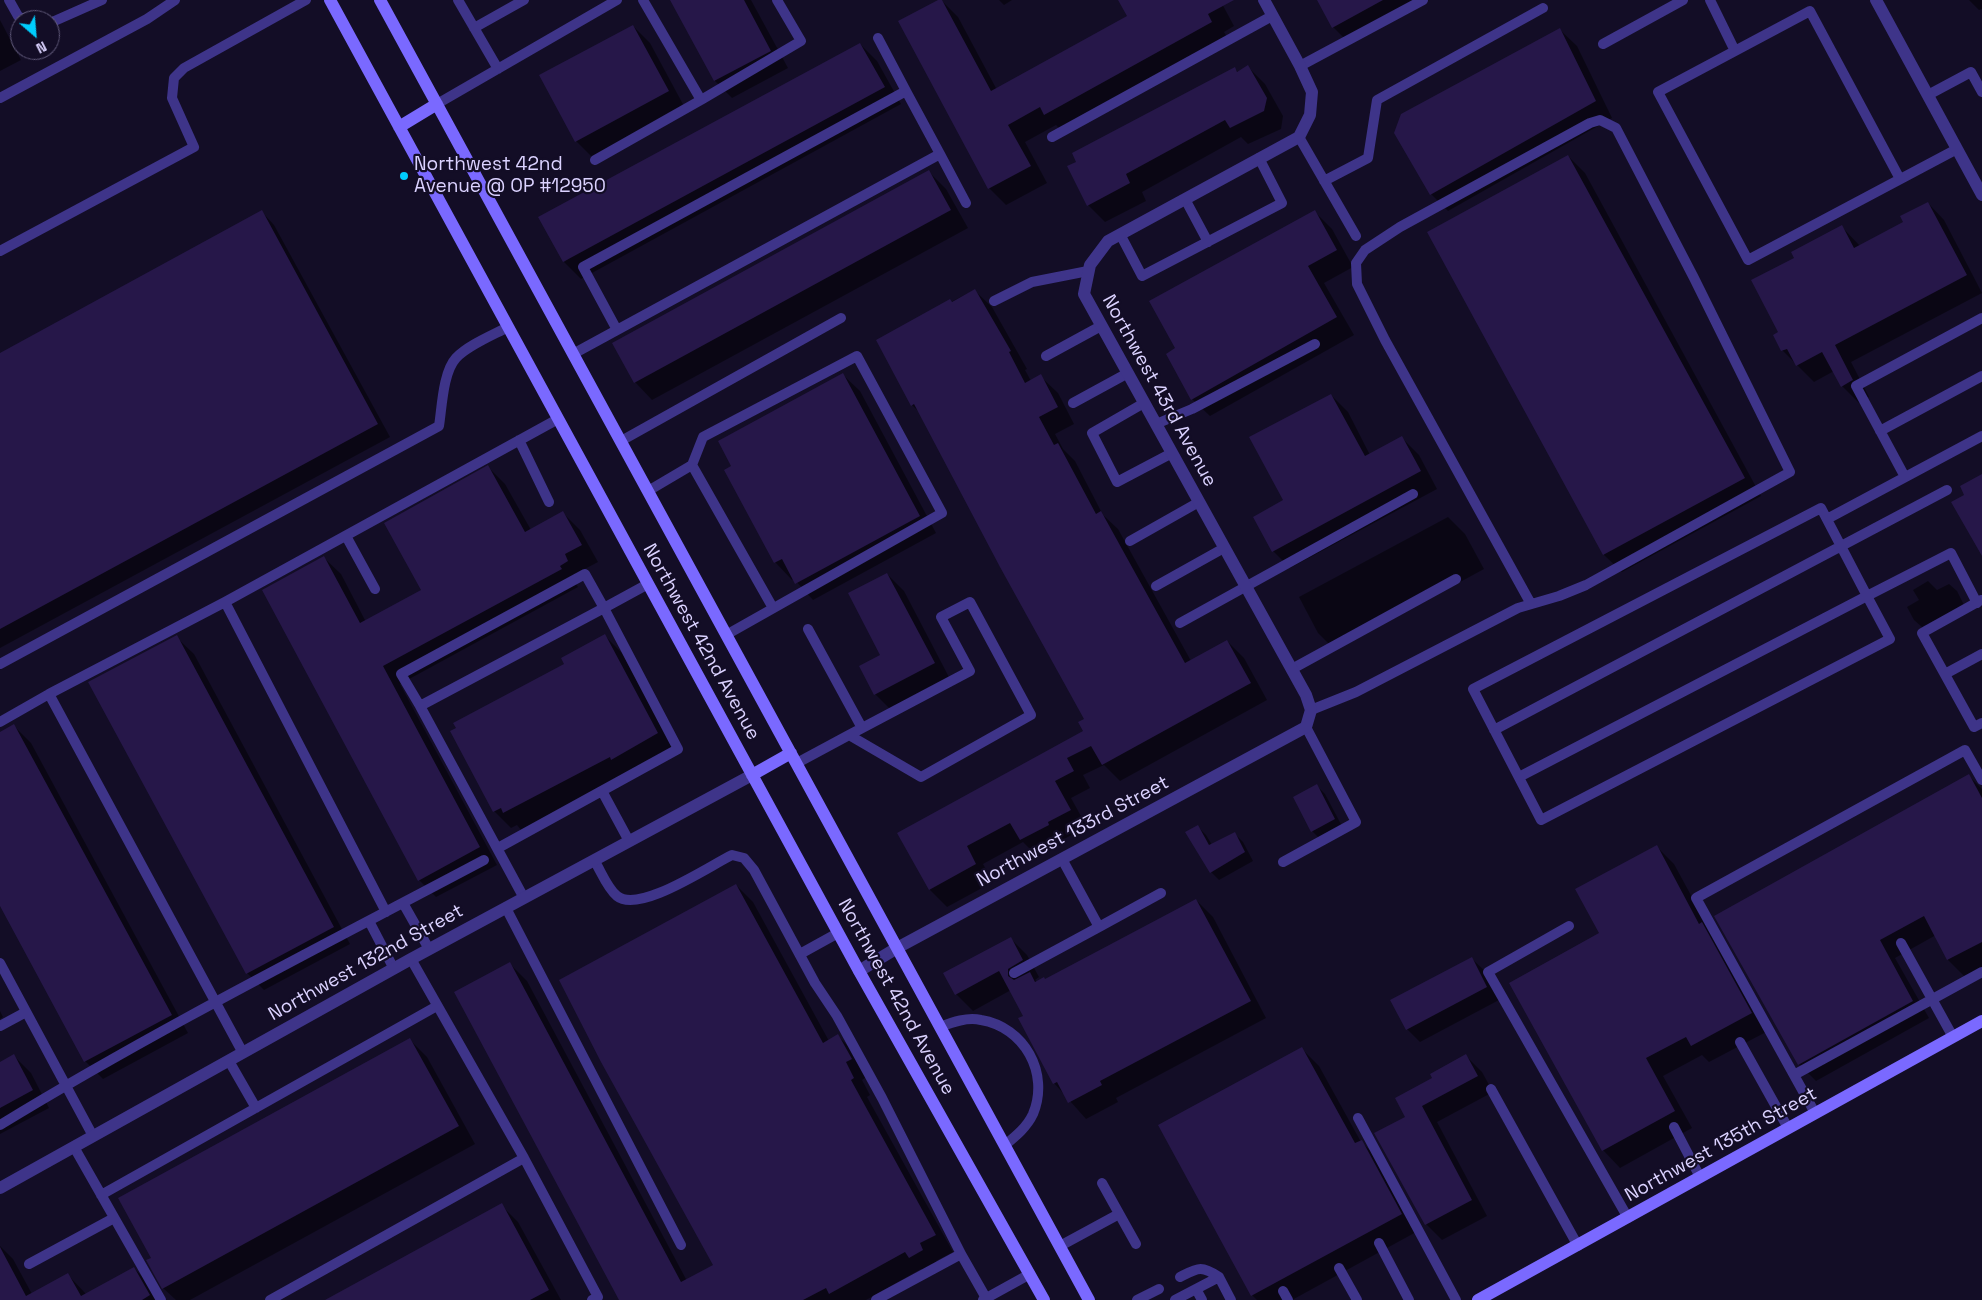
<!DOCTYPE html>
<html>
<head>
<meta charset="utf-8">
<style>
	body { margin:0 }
	#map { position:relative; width:1982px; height:1300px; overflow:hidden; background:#130d26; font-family:"Space Grotesk",sans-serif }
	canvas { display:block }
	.north { position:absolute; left:10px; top:10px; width:50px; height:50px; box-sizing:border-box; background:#130d26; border:1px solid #635c7d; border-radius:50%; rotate:153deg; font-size:14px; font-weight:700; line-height:20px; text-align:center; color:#dbd2ff }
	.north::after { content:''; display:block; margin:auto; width:18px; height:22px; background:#00cdfd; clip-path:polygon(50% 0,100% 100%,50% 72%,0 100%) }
</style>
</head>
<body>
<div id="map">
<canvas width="1982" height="1300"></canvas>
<div class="north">N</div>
</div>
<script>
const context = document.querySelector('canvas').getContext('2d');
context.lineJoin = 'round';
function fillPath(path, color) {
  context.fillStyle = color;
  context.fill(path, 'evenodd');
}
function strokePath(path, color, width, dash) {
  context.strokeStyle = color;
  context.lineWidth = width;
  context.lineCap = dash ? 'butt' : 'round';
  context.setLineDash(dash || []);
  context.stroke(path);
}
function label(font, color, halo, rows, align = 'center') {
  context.font = font + ' "Space Grotesk",sans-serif';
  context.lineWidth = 4.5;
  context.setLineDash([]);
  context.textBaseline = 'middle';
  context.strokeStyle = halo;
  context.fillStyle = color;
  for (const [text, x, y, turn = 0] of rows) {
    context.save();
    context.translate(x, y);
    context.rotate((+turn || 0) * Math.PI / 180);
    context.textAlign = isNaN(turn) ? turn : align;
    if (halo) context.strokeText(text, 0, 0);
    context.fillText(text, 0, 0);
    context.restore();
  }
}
const shadow = new Path2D(`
	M672,0H751L788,68L732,98L715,81Z
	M941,0L958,17L997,90L1129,16L1120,0H1220L1234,26L1224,32L1229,40L1062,131L1056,125L1025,142L1047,183L1006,205L989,188Z
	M999,0H1012L1004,5Z
	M1322,0H1429L1350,44L1333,27Z
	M1969,0H1982V9L1979,10Z
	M0,20L21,60L0,71Z
	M633,26L650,43L685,108L593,158L576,141Z
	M1559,29L1577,46L1612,118L1448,211L1431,194Z
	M860,44L877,61L901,104L581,279L564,262Z
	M1248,67L1265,84L1283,116L1281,129L1248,144L1241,137L1142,192L1146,201L1105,222L1088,205L1078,163L1234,68L1238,72Z
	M1568,156L1585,173L1761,496L1622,572L1604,555L1428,232Z
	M929,172L946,189L968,228L652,400L635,382Z
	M1928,203L1944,220L1982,293L1851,362L1869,397L1859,403L1842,386L1834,371L1814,382L1782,350L1780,333L1796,258L1841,226L1860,246L1905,223Z
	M262,212L274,225L390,437L0,648V354Z
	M1315,212L1332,229L1353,267L1324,283L1354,335L1210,416L1192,399L1176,349Z
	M974,290L992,307L1027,369L1025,370L1031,381L1040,376L1058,393L1074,424L1055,434L1063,449L1075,461L1103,515L1118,529L1191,661L1227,641L1244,658L1267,700L1120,781L1104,765L1083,775L1090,788L1071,798L1087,827L1064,839L1066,842L1038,857L1023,842L983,864L993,882L947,907L930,890L899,833L1085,732L1086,719L920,413L912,405L878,340Z
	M842,374L860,391L936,533L813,600L794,579L792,580L775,562L733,466Z
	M1331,395L1348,412L1370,455L1402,438L1419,455L1437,489L1290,568L1273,551L1285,501Z
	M488,467L505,484L531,530L563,513L580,530L598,562L581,571L576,584L578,587L400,684L497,865L436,897L419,880L323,557L341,574L366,622L422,590Z
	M1448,517L1465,534L1484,569L1335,650L1318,633L1299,597Z
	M887,574L904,591L951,681L892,711L875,694L882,655Z
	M1928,581L1937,590L1949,584L1957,591L1964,605L1922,627L1914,620L1907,607L1919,600L1913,590Z
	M605,636L622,653L674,751L521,830L517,825L511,828L494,811L566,664Z
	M176,637L194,654L350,944L264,990L247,973Z
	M14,726L31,743L188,1033L103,1079L85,1061L0,903V733Z
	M1969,776L1982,789V968L1965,977L1948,960L1936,935L1895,958L1929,1018L1816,1081L1799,1064Z
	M1317,786L1325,794L1343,828L1320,839L1312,831Z
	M1198,827L1206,835L1212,845L1234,833L1243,842L1253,861L1219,880L1211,872Z
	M1657,847L1674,864L1712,934L1768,1031L1709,1062L1702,1055L1663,1076L1692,1128L1620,1168L1603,1150L1511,983L1601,934Z
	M736,885L753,902L829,1041L838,1036L855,1053L868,1076L862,1080L870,1095L867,1097L953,1252L936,1261L940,1267L927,1274L921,1269L866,1300H620L510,964L527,981L687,1281L715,1265Z
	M1196,900L1213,917L1266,1018L1116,1098L1118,1102L1086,1119L1054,1083L1025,1017L1011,990L973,1011L956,994L1010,938L1027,955L1039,977L1035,980L1038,982L1046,980Z
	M1472,959L1485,971L1499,1000L1420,1042L1407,1029Z
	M0,1011L3,1017L0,1019Z
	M410,1040L427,1057L475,1144L190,1300H176L163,1288Z
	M1302,1049L1319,1066L1361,1142L1379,1158L1418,1231L1292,1300H1257L1252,1295Z
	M14,1056L31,1073L49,1108L0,1134V1063Z
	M1466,1056L1482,1072L1493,1092L1437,1122L1487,1216L1442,1240L1426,1224L1406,1117L1434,1079Z
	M501,1205L518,1222L561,1300H328Z
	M0,1246L13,1259L32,1294L68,1275L86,1294L134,1268L150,1285L159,1300H0Z`);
const building = new Path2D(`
	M670,0H744L771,51L714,81Z
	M938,0H942L991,91L1127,16L1118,0H1234L1208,14L1212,22L1044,115L1040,107L1008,125L1031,166L988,189L898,21Z
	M1317,0H1383L1332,28Z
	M633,25L669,91L575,142L539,75Z
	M1560,28L1596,101L1430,195L1394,133L1401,114Z
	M860,43L885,87L563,262L538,217Z
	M1248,65L1267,98L1264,111L1230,128L1225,120L1126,174L1130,183L1087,206L1067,166L1076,162L1072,153L1235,67L1237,72Z
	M1568,155L1745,478L1603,555L1427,232Z
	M929,170L951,210L634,383L612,343Z
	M1928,202L1967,275L1835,345L1853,380L1851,381L1841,387L1822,352L1796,366L1787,349L1781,351L1773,335L1778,332L1751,280L1794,258L1791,252L1842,225L1854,248L1903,222L1900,216Z
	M262,210L378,424L0,629V353Z
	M1315,210L1337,250L1308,266L1337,317L1191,400L1166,354L1175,348L1149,301Z
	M975,289L1011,351L1009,352L1025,383L1041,374L1058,407L1039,417L1054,445L1058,443L1096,514L1101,511L1185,663L1227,640L1251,683L1102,765L1091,746L1067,758L1074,771L1055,781L1071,810L1048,822L1049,825L1020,840L1010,823L967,846L976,864L929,890L897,833L1083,731L1078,722L1084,719L1000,567L914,404L911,406L876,340L950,299L952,302Z
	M843,373L920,516L795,584L782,559L774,563L724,470L731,466L718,441Z
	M1331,394L1365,456L1402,436L1421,471L1272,552L1253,517L1283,500L1249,437Z
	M488,465L525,532L563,511L582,545L565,554L568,561L560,566L562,569L383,666L480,847L418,881L262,590L324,556L360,623L421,590L384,523Z
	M1982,474V556L1951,502L1964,495L1960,486Z
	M887,573L935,663L874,695L859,666L880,655L848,593Z
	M605,634L658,733L611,760L610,757L503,813L501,808L493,812L450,731L456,728L453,723L564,664L561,658Z
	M177,635L334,927L246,974L88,682Z
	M14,724L172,1015L84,1062L0,906V732Z
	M1969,774L1982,798V942L1947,960L1924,916L1880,940L1913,1001L1798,1065L1714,916Z
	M1317,784L1335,819L1311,832L1293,797Z
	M1198,825L1209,845L1235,832L1245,852L1210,873L1185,832Z
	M1657,845L1699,924L1702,922L1752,1013L1691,1046L1686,1037L1646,1058L1675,1111L1602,1151L1509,983L1599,933L1575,889Z
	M736,884L823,1043L838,1034L852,1059L846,1062L854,1078L851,1080L936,1235L920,1243L923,1250L909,1258L905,1252L829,1294L826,1288L803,1300H619L454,992L510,962L681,1282L713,1265L601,1062L559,980Z
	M1196,899L1251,1001L1100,1081L1102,1085L1068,1103L1057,1082L1053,1084L1018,1018L1023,1016L999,971L955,995L943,973L1011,937L1023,960L1008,969V976L1014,980L1030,972L1035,982L1044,977L1045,979Z
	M1472,957L1487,987L1406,1030L1390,1000Z
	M410,1038L459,1126L162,1289L146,1260L151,1258L118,1198Z
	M1302,1047L1355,1143L1362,1140L1402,1214L1251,1296L1158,1125Z
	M14,1054L33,1090L0,1108V1062Z
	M1466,1054L1478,1076L1422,1106L1472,1200L1425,1225L1374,1133L1405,1117L1395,1098L1432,1078L1430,1074Z
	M502,1203L549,1290L530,1300H325Z
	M0,1247L26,1296L68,1273L81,1296L134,1267L150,1295L142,1300H0Z`);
const service = new Path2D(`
	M9,0L18,16L25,20
	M458,0L498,69
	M1710,0L1735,51
	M50,23L102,0
	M474,28L524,0
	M878,38L906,91
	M1603,44L1683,0
	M1300,66L1423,0
	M1928,95L1971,72L1982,92
	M0,98L147,19L175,0
	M701,100L801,41L777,0
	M437,104L617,0
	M1052,137L1272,16
	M1299,137L1356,236
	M940,154L966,203
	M595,160L701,100L643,0
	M1900,179L1810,11L1658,92L1748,260L1957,149
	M1324,181L1368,158L1377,100L1543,8
	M1185,199L1208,242
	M1120,234L1142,276L1282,203L1259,158
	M0,251L194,147L172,98L174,78L184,68L306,0
	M994,301L1032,282L1088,271
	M573,354L940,154L906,91L583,267L617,330
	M1046,356L1101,326
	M1073,403L1128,373
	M1144,403L1092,433L1117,482L1172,453
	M1156,424L1192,409L1315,344
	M1880,431L1982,376
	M519,440L549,502
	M621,441L841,318
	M692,465L773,608
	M1905,477L1856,386L1982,318
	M648,491L692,465L703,437L857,356L942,513L726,635
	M1827,519L1982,436
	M346,536L375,589
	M1130,541L1199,502
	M1156,586L1224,548
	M1981,600L1922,633L1974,727L1982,723
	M225,602L386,912
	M1180,623L1413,494
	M808,629L862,728
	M0,664L439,426C442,407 443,372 456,358C468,345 493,335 508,327
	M1292,669L1456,579
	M1945,674L1982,654
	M49,694L225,602L558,419
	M420,706L401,674L585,574L604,608L648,584
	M1311,710L1356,692L1518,608L1559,596L1586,585L1790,472L1694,278L1616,128L1600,120L1590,123L1400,227L1365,250L1356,263L1357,284L1385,340L1531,604
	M0,722L49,694L243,1053
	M1494,730L1947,490
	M797,763L849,735L921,777L1031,715L970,602L941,617L970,671L849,735
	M1519,777L1867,596L1821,508L1473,689C1496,733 1519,777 1541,820L1890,639L1867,596L1951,553L1977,603
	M602,791L629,841
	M498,848L678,749L604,608L420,706L524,898
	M594,860C601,871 607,888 617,896C639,914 709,866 732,855L744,858L754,870L815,983L837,1016L882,1098L961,1254
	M1283,862L1356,822L1306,727
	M403,903L429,949
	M506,908L681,1245
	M369,921L394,969
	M1569,926L1488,972L1628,1218
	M1099,927L1161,893
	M1901,943L1953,1037
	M800,954L838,933
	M411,959L524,1158L598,1297L592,1300
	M0,963L93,1136
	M1014,973L1099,927L1062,859
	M0,1026L26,1012
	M940,1027C953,1022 967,1017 981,1020C1024,1027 1050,1073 1033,1114C1027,1127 1016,1136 1005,1145
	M1740,1042L1788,1128
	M229,1061L256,1108
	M1794,1075L1982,972
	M1491,1089L1578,1246
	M1815,1113L1696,898L1965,750L1982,780
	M1358,1118L1456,1300
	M0,1125C157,1029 322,946 484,860
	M1674,1127L1700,1177
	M74,1147L161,1300
	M1102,1183L1136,1244
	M101,1195L437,1006
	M1379,1243L1409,1300
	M1060,1246L1119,1214
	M29,1264L114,1218
	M1339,1268L1357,1300
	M1180,1277C1198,1268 1201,1265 1219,1277
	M1196,1289L1202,1300
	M1283,1291L1288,1300
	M270,1300L524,1158
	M876,1300L961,1254L986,1298
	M983,1300L1030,1274
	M1137,1300L1159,1289
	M1175,1300L1219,1277L1231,1300`);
const minor = new Path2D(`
	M1876,0L1982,195
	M859,971L897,948L1306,727L1311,710L1306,695L1084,294L1090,265L1108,241L1299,137L1310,115L1312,92L1300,66L1264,0
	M0,1188L411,959L752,775`);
const secondary = new Path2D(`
	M330,0L859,971L1044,1300
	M380,0L1089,1300
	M399,127L437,104
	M752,775L791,753
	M1478,1300L1982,1021`);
const markers = [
	[404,176,5,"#00cdfd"]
];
const poiNames = [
	["Northwest 42nd",414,165],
	["Avenue @ OP #12950",414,187]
];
const streetNames = [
	["Northwest 43rd Avenue",1159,391,61],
	["Northwest 42nd Avenue",701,642,61],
	["Northwest 133rd Street",1073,832,-28],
	["Northwest 132nd Street",366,963,-29],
	["Northwest 42nd Avenue",896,997,61],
	["Northwest 135th Street",1721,1145,-29]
];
fillPath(shadow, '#0007');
fillPath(building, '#261749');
strokePath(service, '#3e3489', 10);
strokePath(minor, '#3e3489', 12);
strokePath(secondary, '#7a69ff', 12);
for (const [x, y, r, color] of markers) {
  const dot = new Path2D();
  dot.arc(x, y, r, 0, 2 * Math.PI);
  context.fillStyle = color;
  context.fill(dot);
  strokePath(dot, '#130d26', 2);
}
label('19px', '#dbd2ff', '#130d26', poiNames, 'left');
label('19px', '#dbd2ff', '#130d26', streetNames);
</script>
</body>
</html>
